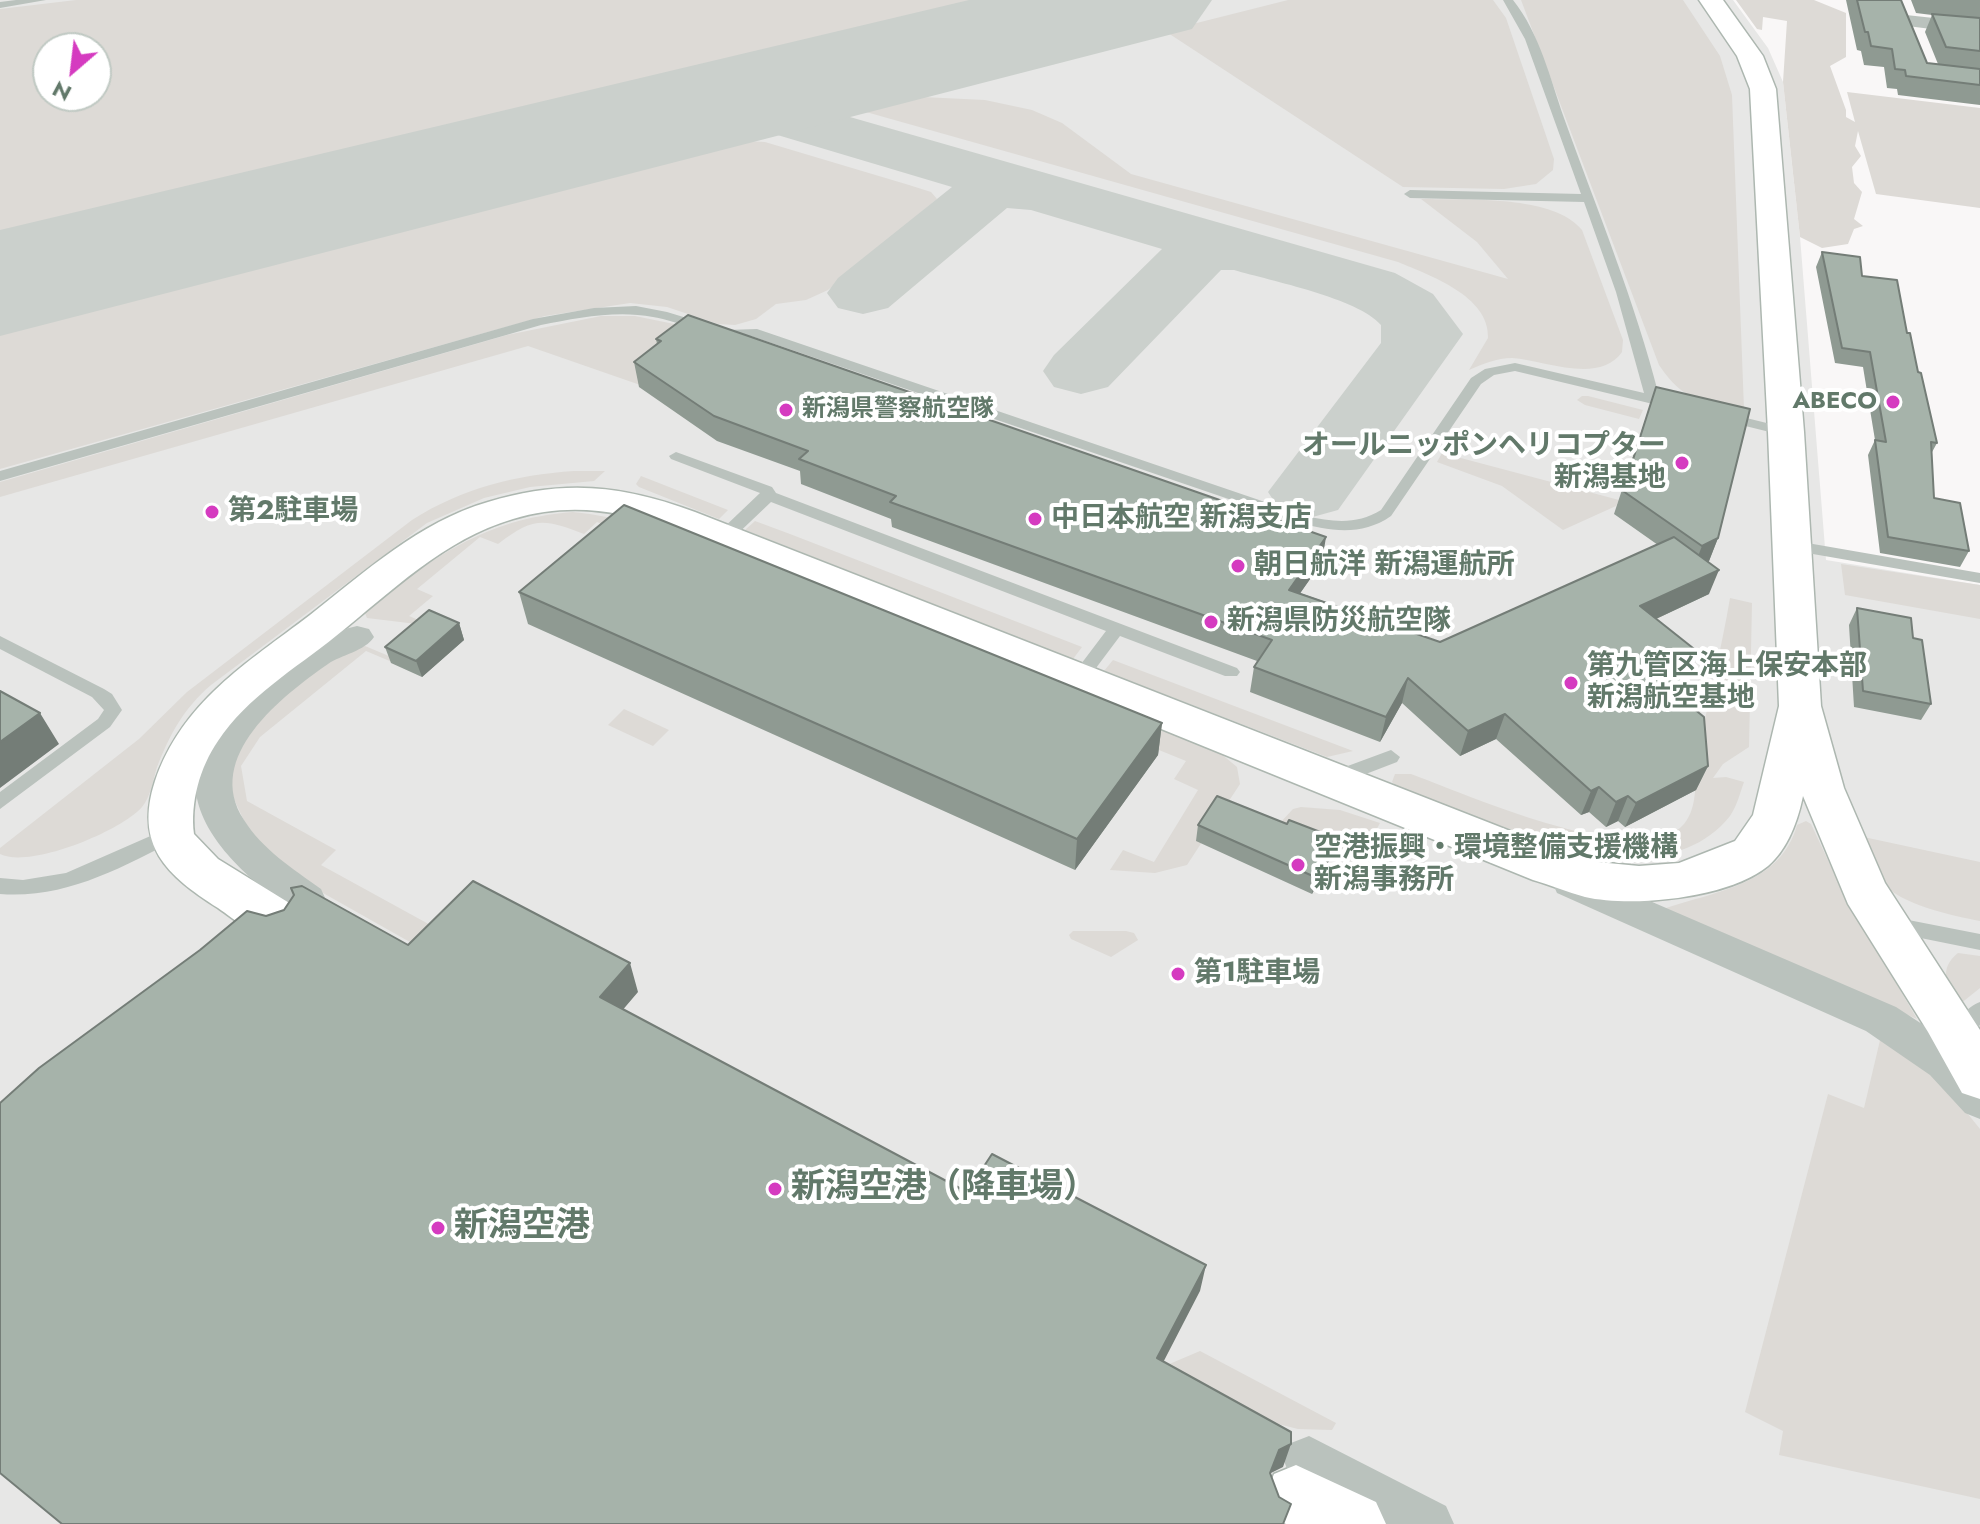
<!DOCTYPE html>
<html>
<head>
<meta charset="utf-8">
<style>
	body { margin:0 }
	#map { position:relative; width:1980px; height:1524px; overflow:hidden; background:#f9f7f7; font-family:Jost,sans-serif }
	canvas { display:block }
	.north { position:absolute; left:32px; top:32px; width:80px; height:80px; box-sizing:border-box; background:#fff; border:2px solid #c0c9c3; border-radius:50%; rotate:208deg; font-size:22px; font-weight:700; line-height:32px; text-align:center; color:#62796a }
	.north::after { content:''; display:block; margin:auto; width:28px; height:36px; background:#d53bc0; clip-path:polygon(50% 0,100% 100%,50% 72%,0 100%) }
</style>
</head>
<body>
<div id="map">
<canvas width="1980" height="1524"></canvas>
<div class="north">N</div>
</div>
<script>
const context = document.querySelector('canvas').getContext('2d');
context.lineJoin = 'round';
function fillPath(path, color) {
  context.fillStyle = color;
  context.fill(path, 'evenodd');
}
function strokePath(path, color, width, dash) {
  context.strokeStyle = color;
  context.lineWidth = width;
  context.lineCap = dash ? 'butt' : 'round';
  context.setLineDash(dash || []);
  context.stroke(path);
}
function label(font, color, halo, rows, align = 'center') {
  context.font = font + ' Jost,"Noto Sans JP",sans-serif';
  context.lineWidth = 8;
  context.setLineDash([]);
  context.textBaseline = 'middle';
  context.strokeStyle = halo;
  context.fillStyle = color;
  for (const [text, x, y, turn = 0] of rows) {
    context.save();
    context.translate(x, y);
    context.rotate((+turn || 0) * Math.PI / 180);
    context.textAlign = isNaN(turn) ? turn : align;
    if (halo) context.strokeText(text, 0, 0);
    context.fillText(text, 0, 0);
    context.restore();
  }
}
const built = new Path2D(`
	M0,0H1733L1768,48L1783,82L1800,237L1826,560L1980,585V1524H0ZM48,48H96V96H48Z`);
const green = new Path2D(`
	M76,0H1002L0,239V9ZM96,48V96H48V48Z
	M1288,0H1493L1506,18L1554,159L1553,170L1536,184L1504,189L1403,187L1165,31Z
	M1521,0H1683L1720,56L1732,95L1744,409C1702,402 1684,402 1659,365Z
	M1736,0H1814L1846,13V57L1830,66L1846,110V117L1855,122L1847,92L1980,108V208L1876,194L1858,131L1855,146L1861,156L1852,167L1854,183L1862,192L1854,219L1863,226L1854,229L1848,244L1822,248L1800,237L1783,82L1787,21L1763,17L1762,30L1757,29Z
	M922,97L985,100L1032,110L1062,123L1131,174L1508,279L1477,242L1421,199C1463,200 1554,194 1582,230L1623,340L1622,352C1599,385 1544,360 1512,358C1497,358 1483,364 1469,370L1488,338C1490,296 1429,275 1398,262L859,110Z
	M747,141L765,142L909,185L931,192L937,199L828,290L806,300L776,304L756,319L735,325L718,324L667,307L630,303L545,316L0,469V329Z
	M601,316H635L679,325L646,387L528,346L0,497V482L507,335Z
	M1582,396H1588L1643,410L1639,419L1585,405L1577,400Z
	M1442,453L1619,500L1616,506L1563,530L1502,486L1437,462Z
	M574,471H605L594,481L530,487L484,498L427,523L211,685C184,708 170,734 157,767C153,780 151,796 142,807C121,831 30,869 0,854V848L139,739L187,692L412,520C462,488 516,475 574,471Z
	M641,476L728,510L719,519L639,487L636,484Z
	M573,512C662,521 754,566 837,599C965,651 1092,702 1220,753L1237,767L1240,784L1187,865L1155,873L1110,870L1123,850L1154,862L1198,790L1174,779L1186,761L597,522L584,534C543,518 533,517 498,544L480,537L417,589L433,596L409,616L433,626L367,618L363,608C436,559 481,519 573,512Z
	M755,521L790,534L1082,647L1073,659L745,530Z
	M1841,564L1980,585V619L1845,595Z
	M1730,598L1752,603L1749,747L1723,764L1713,778L1726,777L1744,782C1740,793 1737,806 1730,816C1669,892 1549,843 1476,817C1455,809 1406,797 1392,782L1395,774H1411C1464,793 1641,873 1684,824C1699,806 1694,779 1697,759C1707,705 1721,652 1730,598Z
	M365,646L396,659L392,662L366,651L260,737L241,766L247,801L336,850L321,865L434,927L440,959L323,893L254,842L225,780L249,726L337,651Z
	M1113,660L1353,751L1327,757L1104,671Z
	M624,709L669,730L653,746L608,725Z
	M1301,807L1340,810L1380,823L1362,857L1279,824L1293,809Z
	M1806,821L1811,824L1841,888L1917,1019L1666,912V908C1717,891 1781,884 1797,825Z
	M1859,836L1980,862V921C1954,916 1898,904 1882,882C1872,869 1867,851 1859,836Z
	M1073,931H1126L1134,933L1138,940L1111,957L1071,939L1069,935Z
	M1958,953L1980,956V988L1960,1004C1946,987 1938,969 1958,953Z
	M1881,1036C1925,1064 1948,1088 1980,1129V1499L1779,1455L1783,1431L1745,1412L1828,1094L1864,1108Z
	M1200,1351L1336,1423L1332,1430L1298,1429L1278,1424L1167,1365Z`);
const taxiway = new Path2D(`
	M725,90L758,92L780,97L1395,273L1433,294L1463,334L1338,510L1309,518L1280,510L1268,492L1381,343V325C1358,298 1271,281 1234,270H1221L1108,387L1081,394L1054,387L1043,371L1054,355L1162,249L1031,210L1007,208L888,308L863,314L838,308L827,293L838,278L952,187L754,128C712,125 672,143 632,133L623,120L632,107Z`);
const runway = new Path2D(`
	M969,0H1212L1192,29L0,336V230Z`);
const lane = new Path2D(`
	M16,0H46L0,8V2Z
	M1503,0H1513C1540,34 1550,78 1564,118C1597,210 1635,301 1659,396L1681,404L1674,408L1653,404L1515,371L1494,375L1481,384L1391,516C1361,537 1329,531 1296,522L751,336C715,342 687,323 653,317C616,310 577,318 541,325L0,481V471L533,319L594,308L636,306L667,312L726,330L757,329L1306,516C1333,522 1357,525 1381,510L1471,378L1485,369L1515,363L1644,393L1616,292L1584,202L1410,198L1404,194L1410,190L1581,194L1525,39Z
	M1726,413L1791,429L1793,432L1786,436L1721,420V414Z
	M676,452L772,487L776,493L1237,668L1240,672L1237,676H1225L1120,636L1084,684H1072L1069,680L1072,676L1106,631L771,502L730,541H718L716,537L718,533L760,493L671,459L669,456Z
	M1790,540L1980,573V583L1784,549L1782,545L1784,541Z
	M0,636L104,689L112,694L122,710L110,727L0,809V792L98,719L104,710L92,697L0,649Z
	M1391,750L1400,757L1397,762L1358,777L1349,792H1337L1334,787L1345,767Z
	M171,827L178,829L180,834L178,839C120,868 66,899 0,894V878L23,880L66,873Z
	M1893,917L1980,934V950L1886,931L1883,925L1886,919Z
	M1980,1002V1025C1971,1035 1964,1046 1950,1041L1947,1035C1953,1023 1967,1007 1980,1002Z`);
const street = new Path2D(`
	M1906,15L1980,23V35L1899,25L1896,21L1899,17Z
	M357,626L369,629L374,637C365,651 341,655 328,664C282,696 203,757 244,820C262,849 293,869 321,889L326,900L321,911C315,913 309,915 303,914C291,912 282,902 272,895C237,869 190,823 196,775C203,724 278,658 322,637C333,632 345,629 357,626Z
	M1571,867L1896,1007L1960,1049L1980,1071V1119L1965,1113L1930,1075L1866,1031L1557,893L1552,882L1557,871Z
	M1309,1436L1446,1506L1454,1524H1375L1291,1479L1284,1461L1291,1443Z`);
const secondary = new Path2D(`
	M1699,0H1723L1763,56L1776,89L1804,432L1821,706L1844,788L1885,883L1980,1030V1099L1962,1093L1928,1032L1848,904L1803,796C1798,820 1788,849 1768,866C1729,898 1633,908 1585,897C1567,892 1550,885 1533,880L669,529C617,509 567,503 513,519C444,539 391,592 336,636C295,669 247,697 218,741C200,767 190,803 194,834L218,859L299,909L306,923L299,937C294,938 287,942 282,942C261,942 234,919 218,908C166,875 134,845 155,781C182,702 247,663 310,615C365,572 419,522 488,502C564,479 622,485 695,512L1587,861L1639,866L1679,863L1735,841L1753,815L1779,706L1768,432L1750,89L1737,56Z
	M1296,1465L1376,1502L1386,1524H1286L1274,1518L1265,1496L1274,1474Z`);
const wall = new Path2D(`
	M1846,0H1901L1927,63L1938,64L1925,32L1932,15L1916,13L1911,0H1980V105L1898,95L1897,89L1887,88L1884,67L1864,65L1861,51L1857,50Z
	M1822,252L1862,276L1907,333L1937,443L1931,454L1934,498L1969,551L1960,567L1880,553L1868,455L1875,440L1863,367L1835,363L1816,267Z
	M656,339L1322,562L1300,593L1440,642L1658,545L1614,514L1656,387L1718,538L1709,561V594L1656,619L1687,676L1685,678L1690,682L1682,699L1708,766L1696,790L1625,827L1618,821L1606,827L1589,812L1581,815L1496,739L1460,756L1402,703L1380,742L1250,692L1254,667L1257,661L892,527L891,519L801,484L800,471L717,441L639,387L634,362L657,344Z
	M519,592L1162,723L1158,755L1075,870L528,624Z
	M1857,608L1931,704L1921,720L1854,707L1849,625Z
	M459,623L464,640L422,677L391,663L385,647Z
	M1287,824L1336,838L1332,855L1312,894L1196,841L1198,825Z`);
const shadedWall = new Path2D(`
	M1326,537L1322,562L1285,615L1289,590Z
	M1718,538L1709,561L1693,569L1702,546Z
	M1719,570L1709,594L1630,631L1640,606Z
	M459,623L464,640L422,677L416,661Z
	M1698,652L1687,676L1658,690L1669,665Z
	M1408,678L1402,703L1380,742L1386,717Z
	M1690,682L1679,706L1671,690Z
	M40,713L59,744L0,788V742Z
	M1505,714L1496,739L1460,756L1468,731Z
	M1162,723L1158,755L1075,870L1077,839Z
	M1708,766L1696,790L1625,827L1636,803Z
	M1599,787L1589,812L1581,815L1591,791Z
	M1628,796L1618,821L1606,827L1616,802Z
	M1336,838L1332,855L1312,894L1315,877Z
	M630,963L638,992L609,1026L600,997Z
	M1206,1265L1200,1291L1153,1382L1157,1358Z
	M1291,1444L1283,1467L1271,1473L1262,1495L1279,1450Z`);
const building = new Path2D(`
	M1857,0H1901L1927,63L1980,69V85L1906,76L1905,70L1895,69L1892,49L1871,46L1868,32H1865Z
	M1932,14L1980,18V51L1946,47Z
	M1822,252L1860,257L1862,276L1897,280L1907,333H1910L1918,372L1921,373L1937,443L1931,442L1934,498L1960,503L1969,551L1888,537L1875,440L1886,442L1870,352L1842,348Z
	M688,315L1326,537L1289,590L1440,642L1674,537L1719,570L1640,606L1698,652L1669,665L1690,682L1671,690L1704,717L1708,766L1636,803L1628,796L1616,802L1599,787L1591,791L1505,714L1468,731L1408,678L1386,717L1254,667L1272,640L890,502L896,496L799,459L808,451L714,416L634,362L661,341L656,339Z
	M1656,387L1750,409L1718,538L1702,546L1623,491Z
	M624,505L1162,723L1077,839L519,592Z
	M1857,608L1911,618L1913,638L1922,640L1931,704L1863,691Z
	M429,610L459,623L416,661L385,647Z
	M0,691L40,713L0,742Z
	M1217,796L1287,824L1289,820L1336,838L1315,877L1198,825Z
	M473,881L630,963L600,997L967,1192L992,1154L1206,1265L1157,1358L1291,1432V1444L1279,1450L1270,1473L1279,1497L1291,1504L1283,1524H62L0,1473V1103L39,1068L200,950L247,911L266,916L284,910L294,895L291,888L302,886L408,945Z`);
const markers = [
	[1893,402,8,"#d53bc0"],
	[786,410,8,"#d53bc0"],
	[1682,463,8,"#d53bc0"],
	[212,512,8,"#d53bc0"],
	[1035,519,8,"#d53bc0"],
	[1238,566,8,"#d53bc0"],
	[1211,622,8,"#d53bc0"],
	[1571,683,8,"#d53bc0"],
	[1298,865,8,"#d53bc0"],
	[1178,974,8,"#d53bc0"],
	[775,1189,8,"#d53bc0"],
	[438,1228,8,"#d53bc0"]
];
const farPoinames = [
	["ABECO",1877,402],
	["新潟県警察航空隊",802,410,"left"]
];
const poiNames = [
	["オールニッポンヘリコプター",1666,447,"right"],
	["新潟基地",1666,479,"right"],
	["第2駐車場",228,512],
	["中日本航空 新潟支店",1051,519],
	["朝日航洋 新潟運航所",1254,566],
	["新潟県防災航空隊",1227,622],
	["第九管区海上保安本部",1587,667],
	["新潟航空基地",1587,699],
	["空港振興・環境整備支援機構",1314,849],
	["新潟事務所",1314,881],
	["第1駐車場",1194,974]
];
const nearPoinames = [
	["新潟空港（降車場）",791,1189],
	["新潟空港",454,1228]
];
fillPath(built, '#e7e7e6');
fillPath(green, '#dddad6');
fillPath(taxiway, '#cbd0cc');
fillPath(runway, '#cbd0cc');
strokePath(secondary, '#adb7b0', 3);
fillPath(lane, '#bac2bd');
fillPath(street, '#bac2bd');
fillPath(secondary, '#fff');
fillPath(wall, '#8f9a92');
fillPath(shadedWall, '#747d77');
fillPath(building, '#a6b3aa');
strokePath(building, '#747d77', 2);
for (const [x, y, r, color] of markers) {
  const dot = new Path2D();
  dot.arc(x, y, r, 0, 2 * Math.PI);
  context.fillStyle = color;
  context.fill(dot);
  strokePath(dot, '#fff', 3);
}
label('bold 24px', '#62796a', '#fff', farPoinames, 'right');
label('bold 28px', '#62796a', '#fff', poiNames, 'left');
label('bold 34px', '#62796a', '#fff', nearPoinames, 'left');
</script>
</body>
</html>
